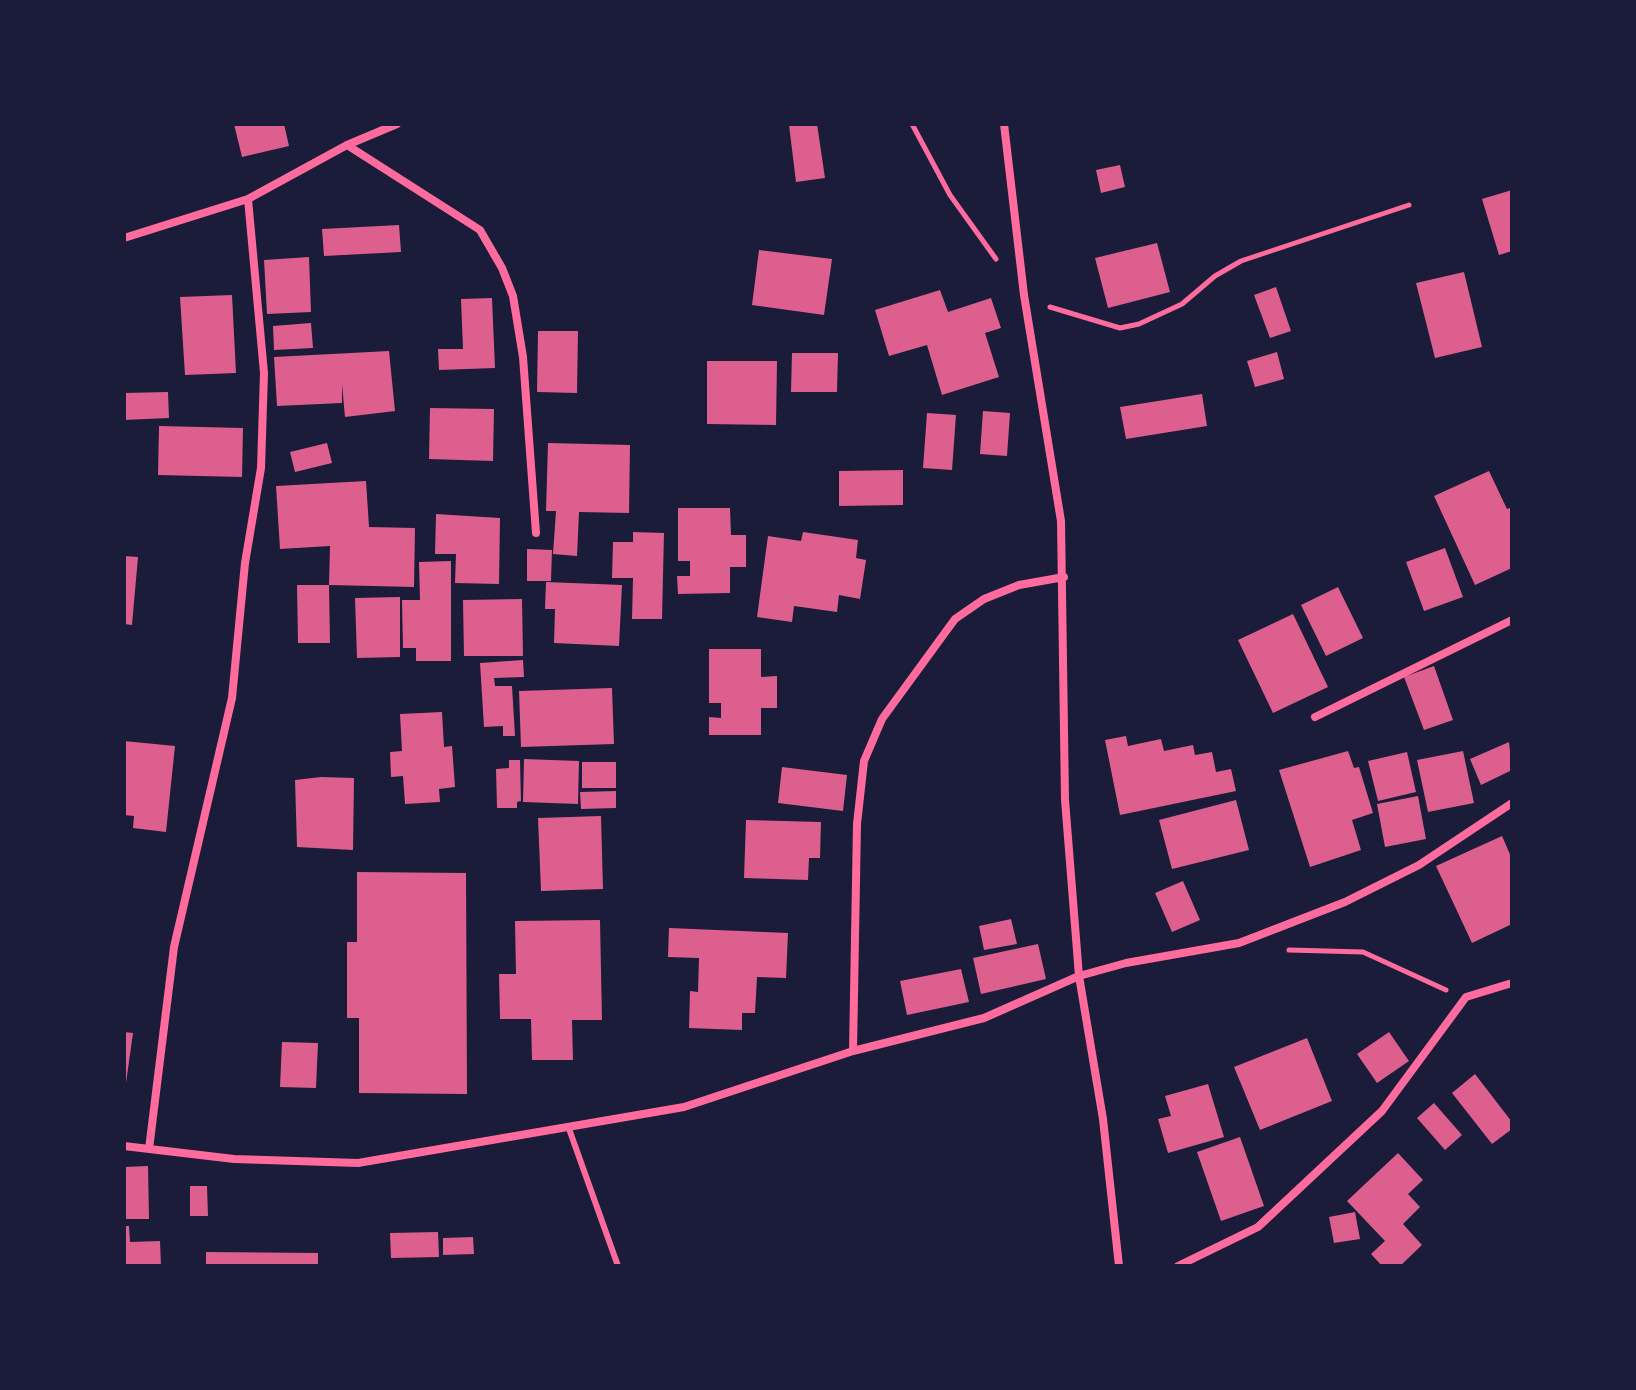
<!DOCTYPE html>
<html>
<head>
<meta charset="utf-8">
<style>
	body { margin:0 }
	#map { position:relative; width:1636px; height:1390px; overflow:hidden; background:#1b1b3a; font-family:"Noto Sans",sans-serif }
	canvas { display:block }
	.frame { position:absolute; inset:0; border:126px solid #1b1b3a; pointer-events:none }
</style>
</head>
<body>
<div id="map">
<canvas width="1636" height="1390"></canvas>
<div class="frame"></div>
</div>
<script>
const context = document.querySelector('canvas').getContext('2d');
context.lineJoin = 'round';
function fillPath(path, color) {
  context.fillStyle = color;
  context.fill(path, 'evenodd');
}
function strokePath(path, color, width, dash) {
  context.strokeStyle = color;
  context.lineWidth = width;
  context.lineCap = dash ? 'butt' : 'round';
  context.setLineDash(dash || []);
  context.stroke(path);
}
const building = new Path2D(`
	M234,124H284L289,146L242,157Z
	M817,124L825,178L796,182L789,125Z
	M1120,165L1125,187L1101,193L1096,170Z
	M1512,190V251L1499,255L1482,199Z
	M399,225L401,252L324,256L322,229Z
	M1157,243L1170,292L1108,308L1095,258Z
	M759,250L832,259L824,315L752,305Z
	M309,257L311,312L267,314L264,260Z
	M1464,272L1482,347L1435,358L1416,283Z
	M1276,287L1291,331L1270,338L1254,295Z
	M940,290L948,312L991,298L1001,328L985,333L999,377L942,395L927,345L889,356L875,310Z
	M232,295L236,373L185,375L180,297Z
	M492,298L495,368L439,370L438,349H463L461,299Z
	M311,323L313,348L274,350L273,326Z
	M538,331H578L577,393L537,392Z
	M389,351L395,411L345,417L342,384V403L277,406L274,357Z
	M1277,352L1284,379L1255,387L1247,361Z
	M792,353H838L837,392H791Z
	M707,361H777L776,425L707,424Z
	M168,392L169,418L124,420V393Z
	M1202,394L1207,426L1126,439L1120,407Z
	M430,408L494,409L493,461L429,459Z
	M983,411L1010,413L1007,456L980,454Z
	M927,413L956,415L952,470L923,468Z
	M159,426L243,428L242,477L158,475Z
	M327,443L332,463L295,472L290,452Z
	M548,443L630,445L629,513L579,512L577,556L553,554L556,511H546Z
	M903,470V505L839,506V471Z
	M1489,471L1507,509L1512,507V568L1475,585L1434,496Z
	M366,481L369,527L415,528L414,587L329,585L330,546L280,549L276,486Z
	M678,508H730L731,535H746V567H730V593L678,594L677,576H690V561H678Z
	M436,514L500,518L499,584L455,583L456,554H435Z
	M633,532L664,533L662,619H632L633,578H612L613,542H633Z
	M803,532L858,540L856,558L866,560L860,599L839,595L837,612L794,606L792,622L757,617L768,536L801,541Z
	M1445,548L1463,597L1424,611L1406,562Z
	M527,549L552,550L551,581H527Z
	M124,556L138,557L132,625L124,624Z
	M451,561V661H416V648H403L402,600H420L419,562Z
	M546,582L622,585L619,646L554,643L555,609H545Z
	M297,585H329L330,643H298Z
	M1338,587L1363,638L1326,656L1301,605Z
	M400,597V657L357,658L355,598Z
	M522,599L523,656H464L463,600Z
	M1293,614L1328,687L1273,713L1238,640Z
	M709,649H761V677L777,676V708H761V735H709V717L721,718V703H709Z
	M523,660L524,677L494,678L495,686H512L515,736H503V726L484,727L480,663Z
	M1434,666L1453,720L1424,730L1404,677Z
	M612,688L614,744L521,747L519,691Z
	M442,712L444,747L452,746L455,787L439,789L440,802L405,804L403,776L391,777L390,752L402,751L400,714Z
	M1126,736L1128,746L1161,739L1164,751L1193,745L1195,755L1212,752L1216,772L1231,769L1236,791L1120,815L1105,740Z
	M124,741L175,746L166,832L133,828L134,816L124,815Z
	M1509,742L1512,770L1481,785L1470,759Z
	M1348,751L1354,768L1359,767L1373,813L1352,820L1361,850L1310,867L1279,770Z
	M1463,751L1474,803L1428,812L1417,760Z
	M1407,752L1416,792L1378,801L1368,761Z
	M524,759L579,761L578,804L523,802Z
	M509,760H520L521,801L517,802V808H497L496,769L509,768Z
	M582,762H616V788H582Z
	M782,767L847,775L843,811L778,803Z
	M321,777L354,778L353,850L297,847L295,780Z
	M616,791V808L581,809L580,792Z
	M1418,796L1426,839L1385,847L1377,804Z
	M1236,800L1249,850L1172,869L1159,820Z
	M601,816L603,889L541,891L538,818Z
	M746,820L821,822L820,858H809L808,880L744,878Z
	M1502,836L1512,859V924L1472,943L1436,866Z
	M357,872L466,873L467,1094L359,1093V1018H347V942H357Z
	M1183,881L1200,920L1172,932L1155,893Z
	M1011,919L1017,944L984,950L979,926Z
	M600,920L602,1020H572L573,1060H532L531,1019H500L499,974H516L515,921Z
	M669,928L788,933L786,978L757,977L755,1013H742V1030L689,1028L690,991L698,992L699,958L668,957Z
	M1038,944L1046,979L981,994L973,958Z
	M961,969L969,1002L907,1015L900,981Z
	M124,1032L133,1033L126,1083H124Z
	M1389,1032L1409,1061L1377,1083L1357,1054Z
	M1307,1038L1332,1101L1260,1130L1234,1067Z
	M282,1042L318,1043L316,1088L280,1087Z
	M1475,1074L1512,1122V1129L1492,1144L1452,1093Z
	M1208,1084L1224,1137L1168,1153L1158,1119L1171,1116L1165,1096Z
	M1434,1103L1462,1135L1445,1150L1417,1118Z
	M1240,1137L1264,1206L1221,1221L1197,1152Z
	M1398,1153L1423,1180L1408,1194L1420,1207L1403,1224L1422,1245L1400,1266H1382L1371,1254L1385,1241L1347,1201Z
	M148,1166L149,1219H124V1167Z
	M190,1186H207L208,1216H190Z
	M1355,1212L1360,1239L1334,1243L1329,1217Z
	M124,1226H129L130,1242L160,1241L161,1266H124Z
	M438,1232L439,1257L391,1258L390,1233Z
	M473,1237L474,1254L443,1255V1238Z
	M206,1252L318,1253V1266H206Z`);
const path = new Path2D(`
	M912,124L950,195L996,259
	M1050,307L1120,328L1139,324L1182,304L1215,276L1241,261L1409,205
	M1289,950L1363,952L1446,990`);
const service = new Path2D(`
	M568,1126L618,1266`);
const minor = new Path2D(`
	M1004,124L1024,295L1061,521L1065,800L1079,976L1103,1119L1119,1266
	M347,145L480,230L502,268L513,296L523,357L536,533
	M124,238L248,199L347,145L397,124
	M1315,717L1512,620
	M853,1051L857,824L864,761L882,719L955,619L984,599L1019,585L1064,577
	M124,1146L234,1159L358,1163L684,1107L853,1051L984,1018L1079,976L1126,963L1239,943L1345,902L1419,865L1512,803
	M149,1149L174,947L232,698L245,563L261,468L264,373L248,199
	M1178,1266L1258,1227L1382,1111L1466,997L1512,983`);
fillPath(building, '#dd5f8e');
strokePath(path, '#ff6b9d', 5);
strokePath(service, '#ff6b9d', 6);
strokePath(minor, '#ff6b9d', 8);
</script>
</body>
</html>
